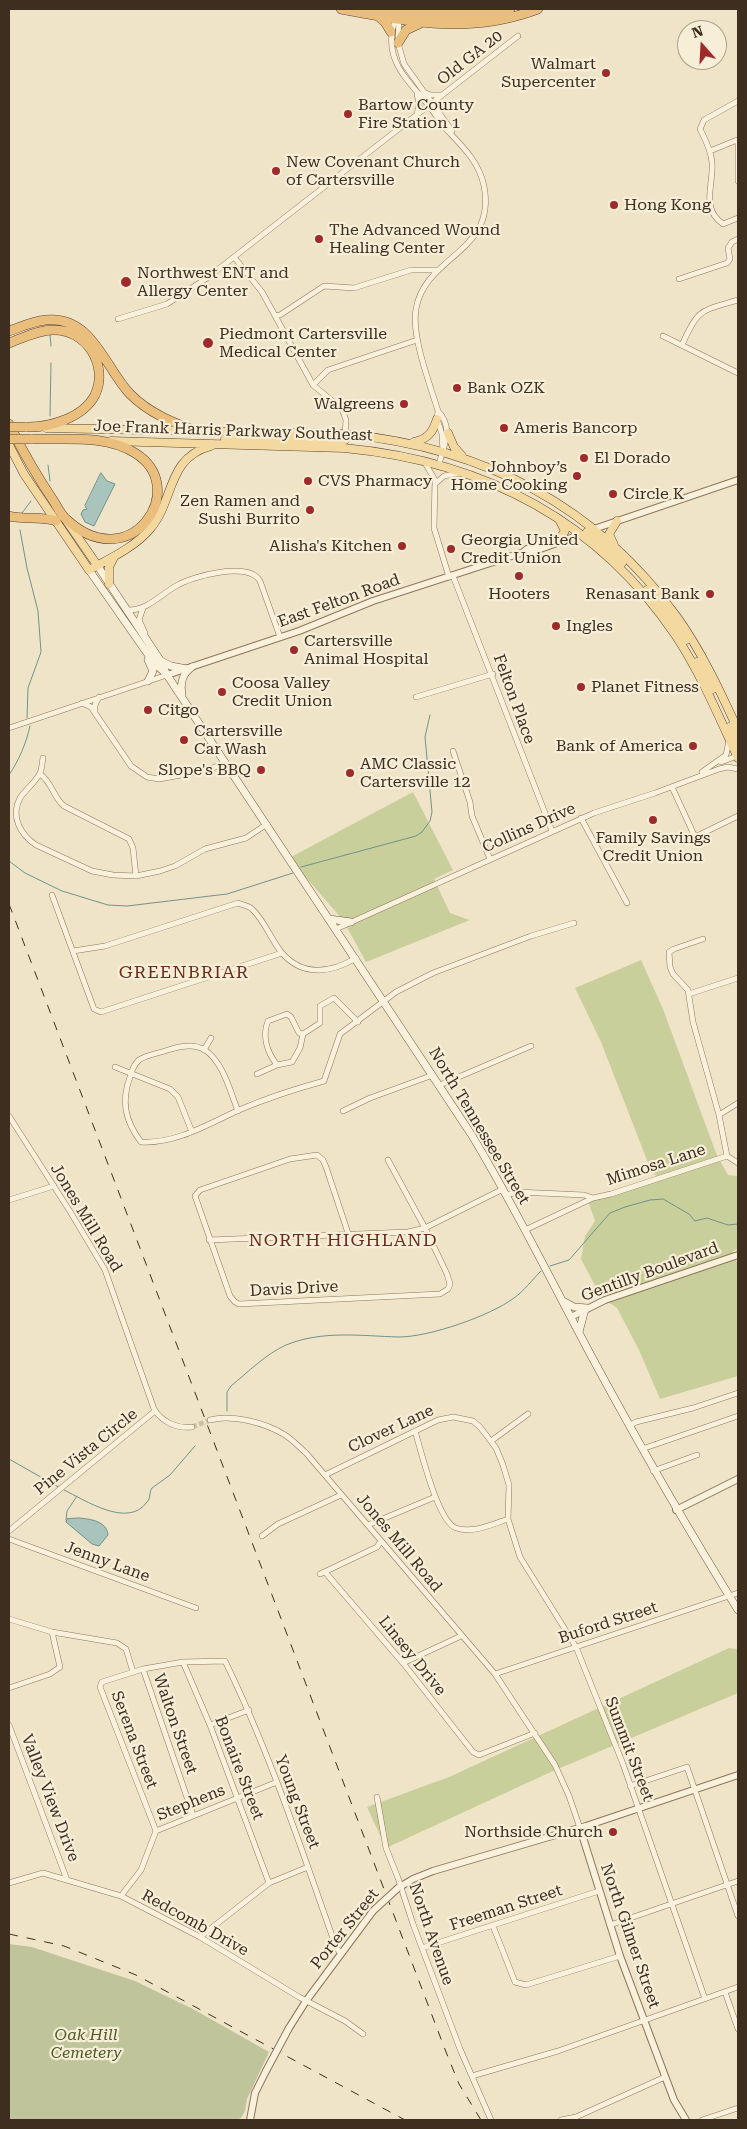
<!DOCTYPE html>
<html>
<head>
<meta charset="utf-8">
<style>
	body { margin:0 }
	#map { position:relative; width:747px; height:2129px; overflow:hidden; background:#f0e4c8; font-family:"Roboto Serif",serif }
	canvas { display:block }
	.frame { position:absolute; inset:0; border:10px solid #3d2e20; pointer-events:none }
	.north { position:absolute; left:677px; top:20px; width:50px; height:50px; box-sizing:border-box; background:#f7eed8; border:1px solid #ada18e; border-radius:50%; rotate:341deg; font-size:14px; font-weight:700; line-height:20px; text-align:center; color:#3d2e20 }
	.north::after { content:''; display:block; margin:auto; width:18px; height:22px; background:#9e2a2b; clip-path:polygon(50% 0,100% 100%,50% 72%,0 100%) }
</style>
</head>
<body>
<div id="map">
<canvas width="747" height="2129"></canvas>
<div class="frame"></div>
<div class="north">N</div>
</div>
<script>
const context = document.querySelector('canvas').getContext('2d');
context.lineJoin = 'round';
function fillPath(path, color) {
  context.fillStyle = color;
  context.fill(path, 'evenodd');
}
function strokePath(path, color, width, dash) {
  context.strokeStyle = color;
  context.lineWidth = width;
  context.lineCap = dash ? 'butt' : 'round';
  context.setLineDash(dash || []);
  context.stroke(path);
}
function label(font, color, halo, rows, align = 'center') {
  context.font = font + ' "Roboto Serif",serif';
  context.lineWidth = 4.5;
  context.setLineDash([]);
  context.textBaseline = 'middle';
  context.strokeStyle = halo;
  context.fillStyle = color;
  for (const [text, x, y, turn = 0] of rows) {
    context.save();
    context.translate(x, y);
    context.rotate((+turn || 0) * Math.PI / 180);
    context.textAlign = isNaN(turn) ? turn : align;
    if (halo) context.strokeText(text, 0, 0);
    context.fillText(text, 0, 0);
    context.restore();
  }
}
const green = new Path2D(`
	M413,792L453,870L434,879L450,913L470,920L366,962L343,920L289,858Z
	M641,960L663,1009L716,1153L728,1175L738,1176V1249L733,1251L738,1265V1376L660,1399L639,1350L617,1308L601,1297L581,1259L585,1236L595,1221L588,1201L657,1177L650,1168L601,1042L575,988Z
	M729,1648L738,1649V1693L553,1771L386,1848L367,1807L449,1777Z`);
const cemetery = new Path2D(`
	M9,1944L32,1947L135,1981L193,2009L269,2052L247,2099L245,2111L241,2118L235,2120H9Z`);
const water = new Path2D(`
	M101,473L107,481L115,484L94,526L85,522L81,514L83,510L87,509L85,506Z
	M79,1518C90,1519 107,1521 108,1535L99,1546L92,1544L66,1522L67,1519Z`);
const stream = new Path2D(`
	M50,334L51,346
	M50,416L51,363
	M48,465L50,481
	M22,513L31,501
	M20,530L27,568L38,611L41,652L28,688L27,718
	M9,775C19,760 26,744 30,726
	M9,861L25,873L62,891L108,905L127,906L227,894L293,873
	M301,867L416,836L422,832L430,821L432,812L425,737L430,715
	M550,1266L569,1260L610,1213L625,1207L650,1200L663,1199L689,1214L695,1221L707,1218L728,1225L738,1224
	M227,1411V1392L231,1386C248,1372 266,1354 286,1345C323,1330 361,1336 399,1337C429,1337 490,1316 514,1298C524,1291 532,1280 541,1271
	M9,1459L60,1488
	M64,1490C85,1500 128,1529 147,1502C151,1498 149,1492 152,1488L170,1475L195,1446
	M66,1520L67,1511L77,1496`);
const minorTunnel = new Path2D(`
	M192,1427L210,1420`);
const minor = new Path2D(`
	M396,17C381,58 406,78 429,106C435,113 439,121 445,128C461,145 479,161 484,186C497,253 425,255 416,309C411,336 430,384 438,411L437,419L442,434L443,451
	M399,17L398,43L404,64L452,131
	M423,92L431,95H441
	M738,101L704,120L700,129C705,139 711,150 712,162C714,185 700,208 723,224L738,218
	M417,115L419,103L417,94
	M738,140V181
	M710,151L737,140
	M234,257L262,292L313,385L342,409L346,420L345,437
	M679,279L727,263L730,259L728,248L732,242L738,239
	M275,316L280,315L324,286L354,288L411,270H437
	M118,319L167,304L207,278L518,36
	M663,336L738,373
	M682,345C698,308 701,311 738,300
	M313,385L328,370L417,340
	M438,411C454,428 444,445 439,464
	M425,463L435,480L434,528L449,577
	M435,484L444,476L459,473
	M453,576L552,831
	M143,608L139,620L145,633
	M127,610C147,611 160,595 176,586C193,576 248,561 260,581L280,637
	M416,697L493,674
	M82,703L91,707L95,713V705L99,697
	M95,713L131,766L147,777L159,779L209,770L225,762
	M9,728L167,675
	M453,751L470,802L472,816L490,859
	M43,758C42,763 42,769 40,773C35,783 26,789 20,798C10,817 21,835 36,845L92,871L113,875L136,876L160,871L175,866L205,849L246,838L267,824
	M721,762L737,756
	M702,772L726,755L729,741
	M40,774C52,782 53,797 64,806L129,839L133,848L136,876
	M672,787L695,837L738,816
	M581,818L627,903
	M52,895L94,1009L101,1012L282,953
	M336,929L594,813L655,793L719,769L728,767L738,769
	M703,939L674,949L669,952L670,967L673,974L688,990L693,1022L719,1115L727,1156L738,1163
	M73,951L105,946L238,903C242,905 249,906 252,909C265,921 271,940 282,953C303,977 331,973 356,958
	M689,994L738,978
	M303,1034L300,1048L292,1062L277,1065C267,1052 262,1036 268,1021L287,1014L291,1017L299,1033L303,1034L320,1023V1006L334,998L358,1022
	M204,1050L211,1038
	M115,1067L170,1089L178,1097L192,1132
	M257,1074L277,1065
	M440,1085L531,1046
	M238,1111C230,1091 223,1062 205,1050C194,1043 180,1046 168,1050C160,1053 146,1055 139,1060C135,1063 131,1072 130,1077C121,1101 125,1121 141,1142C176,1144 208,1124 239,1110C267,1098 295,1089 324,1081L340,1034L396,992L433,973L531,936L574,923
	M343,1111L370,1098L433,1075
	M719,1115L738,1103
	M9,1116L71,1213L105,1270L154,1409C162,1422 177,1429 192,1427
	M506,1195L517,1192L584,1195L593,1198
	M9,1200L54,1186
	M525,1230L593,1198L611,1194L727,1156
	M348,1233L326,1167L323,1160L317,1155L290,1159L200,1190L195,1196L230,1296L235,1302L239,1304L440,1294L448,1289L450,1284L447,1274L425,1228L388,1160
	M209,1240L408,1232L425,1228L503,1189
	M210,1420C233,1414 266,1423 285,1435C293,1440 299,1447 306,1453L495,1674L555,1765L569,1796L580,1828
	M629,1426L636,1422L693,1408L738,1393
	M415,1431C421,1451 438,1522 456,1528C472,1534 493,1524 508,1519
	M491,1441L528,1414
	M642,1449L738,1416
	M653,1471L697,1455
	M325,1475L438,1420L453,1417L473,1421L480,1427L496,1448L503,1465L509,1485L508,1519L520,1557L576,1647L623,1764L705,1999
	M368,1525L435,1497
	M9,1531L155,1411
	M262,1536L278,1524L341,1495
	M9,1539L196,1608
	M325,1572L403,1663L473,1752L479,1755L535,1733
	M320,1574L377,1547L381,1541
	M9,1619L52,1632L117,1643L126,1649L133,1672
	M183,1662L210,1725L269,1883
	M403,1663L461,1636
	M143,1669L193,1815
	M495,1674L738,1593
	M9,1688L50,1674L60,1667L52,1632
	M9,1725L67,1880
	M210,1725L249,1710
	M630,1786L687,1767L738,1916
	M377,1797L386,1848L398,1878L413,1924L460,2049L491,2120
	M156,1831L100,1687L102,1682L143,1669L183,1662L225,1661C270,1753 302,1851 336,1947L341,1954
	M9,1883L43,1873L121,1896L200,1937L299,1997L345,2021L363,2034
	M121,1896L141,1870L156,1831L277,1782
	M610,1925L738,1881
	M493,1926L515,1982L526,1985L620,1956
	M200,1937L269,1883L308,1867
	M422,1948L599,1891
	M725,1992L738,2029
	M472,2076L558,2051L738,1987
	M561,2120L576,2117L665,2077
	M702,2120L738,2108`);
const tertiary = new Path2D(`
	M591,530L738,480
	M522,553L527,549L555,542
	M167,675L299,631L373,601L521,553H529L582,534
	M571,1317L605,1300L738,1255
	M676,1510L738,1479
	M580,1828L620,1956L674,2100L686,2120
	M398,1888L413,1879L433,1871L586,1826L738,1775
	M289,2028L306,2001L373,1911
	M250,2120L255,2093L266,2071`);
const secondary = new Path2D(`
	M97,565L160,660L167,675L471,1134C516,1208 553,1285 594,1361C640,1446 687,1528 738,1610
	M89,570L154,663L163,671
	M148,660L153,671L148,681
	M161,661L171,666L187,669
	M182,695C180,683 182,674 192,667
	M329,919L351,922
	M563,1301L574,1307L587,1308
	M579,1332L585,1309`);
const primary = new Path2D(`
	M46,428L345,434C482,447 595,504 677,617C702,652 720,691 738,730
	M448,433L454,447L462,456
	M225,439L345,440
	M111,441L344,448C482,461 597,519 676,636C701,674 719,717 738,758
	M414,442C428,439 433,432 437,419
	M9,445L24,474L89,570C109,559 135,547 150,529C175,500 166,458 211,446
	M66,520L97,565
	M587,532L622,563
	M558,541L565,531L560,521
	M614,545L609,534L617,521
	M109,584V567L114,557
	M647,590L686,640
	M697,662L713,689
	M731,726L738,742`);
const trunk = new Path2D(`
	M341,9C411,22 469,35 538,9
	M376,9L399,13
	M411,9L446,12L491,9
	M397,13C434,19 474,25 510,9
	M378,16L385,22L391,32
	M398,43L406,30L419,24
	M9,331C21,327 33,321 46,320C92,315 105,368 130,394C149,413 173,423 197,431
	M9,343C23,338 38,330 53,330C86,329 109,365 95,395C83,418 49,428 25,427
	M9,424C22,450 36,475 53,500C57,506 60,514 66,519C130,579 192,488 135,453C105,434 65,440 31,439
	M9,516C24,520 40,516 56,521`);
const rail = new Path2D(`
	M9,904L446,2052L459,2084L481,2120
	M9,1934L64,1946L136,1975L405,2120`);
const tertiaryBridge = new Path2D(`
	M373,1911L398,1888
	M266,2071L289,2028`);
const trunkBridge = new Path2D(`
	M9,427H25
	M9,439H31`);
const markers = [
	[606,73,5,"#9e2a2b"],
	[348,114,5,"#9e2a2b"],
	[276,171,5,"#9e2a2b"],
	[614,205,5,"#9e2a2b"],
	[319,239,5,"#9e2a2b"],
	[126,282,6,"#9e2a2b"],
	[208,343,6,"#9e2a2b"],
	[457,388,5,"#9e2a2b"],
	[404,404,5,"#9e2a2b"],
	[504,428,5,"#9e2a2b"],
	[584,458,5,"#9e2a2b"],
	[577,476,5,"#9e2a2b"],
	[308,481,5,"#9e2a2b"],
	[613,494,5,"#9e2a2b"],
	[310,510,5,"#9e2a2b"],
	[402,546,5,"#9e2a2b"],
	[451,549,5,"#9e2a2b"],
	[519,576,5,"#9e2a2b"],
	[710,594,5,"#9e2a2b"],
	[556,626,5,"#9e2a2b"],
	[294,650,5,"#9e2a2b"],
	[581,687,5,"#9e2a2b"],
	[222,692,5,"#9e2a2b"],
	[148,710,5,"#9e2a2b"],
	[184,740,5,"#9e2a2b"],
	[693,746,5,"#9e2a2b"],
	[261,770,5,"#9e2a2b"],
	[350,773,5,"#9e2a2b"],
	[653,820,5,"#9e2a2b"],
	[613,1832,5,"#9e2a2b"]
];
const streetNames = [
	["Old GA 20",470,58,-38],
	["Joe Frank Harris Parkway Southeast",233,431,2],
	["East Felton Road",339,601,-20],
	["Felton Place",514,699,70],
	["Collins Drive",529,828,-24],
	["North Tennessee Street",479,1126,59],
	["Mimosa Lane",656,1165,-18],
	["Jones Mill Road",86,1218,59],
	["Gentilly Boulevard",650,1272,-20],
	["Davis Drive",294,1289,-3],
	["Clover Lane",391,1429,-25],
	["Pine Vista Circle",86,1452,-39],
	["Jones Mill Road",399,1543,50],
	["Jenny Lane",107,1562,20],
	["Buford Street",608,1623,-18],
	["Linsey Drive",412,1656,51],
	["Walton Street",175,1724,71],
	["Serena Street",134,1740,69],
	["Summit Street",629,1749,69],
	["Bonaire Street",239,1768,69],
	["Valley View Drive",50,1798,69],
	["Young Street",297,1802,69],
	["Stephens",191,1803,-22],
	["Freeman Street",506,1908,-18],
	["Redcomb Drive",195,1923,29],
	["Porter Street",345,1929,-51],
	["North Avenue",431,1934,71],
	["North Gilmer Street",630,1936,71]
];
const poiNames = [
	["Walmart",596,64,"right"],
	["Supercenter",596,82,"right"],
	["Bartow County",358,105],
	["Fire Station 1",358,123],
	["New Covenant Church",286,162],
	["of Cartersville",286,180],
	["Hong Kong",624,205],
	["The Advanced Wound",329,230],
	["Healing Center",329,248],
	["Northwest ENT and",137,273],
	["Allergy Center",137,291],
	["Piedmont Cartersville",219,334],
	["Medical Center",219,352],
	["Bank OZK",467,388],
	["Walgreens",394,404,"right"],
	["Ameris Bancorp",514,428],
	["El Dorado",594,458],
	["Johnboy’s",567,467,"right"],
	["Home Cooking",567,485,"right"],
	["CVS Pharmacy",318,481],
	["Circle K",623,494],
	["Zen Ramen and",300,501,"right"],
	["Sushi Burrito",300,519,"right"],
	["Georgia United",461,540],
	["Credit Union",461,558],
	["Alisha's Kitchen",392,546,"right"],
	["Hooters",519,594,"center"],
	["Renasant Bank",700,594,"right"],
	["Ingles",566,626],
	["Cartersville",304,641],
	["Animal Hospital",304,659],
	["Coosa Valley",232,683],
	["Credit Union",232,701],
	["Planet Fitness",591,687],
	["Citgo",158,710],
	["Cartersville",194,731],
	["Car Wash",194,749],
	["Bank of America",683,746,"right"],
	["AMC Classic",360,764],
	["Cartersville 12",360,782],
	["Slope's BBQ",251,770,"right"],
	["Family Savings",653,838,"center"],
	["Credit Union",653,856,"center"],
	["Northside Church",603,1832,"right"]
];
const parkNames = [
	["Oak Hill",86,2035],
	["Cemetery",86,2053]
];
const neighbourhoodNames = [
	["GREENBRIAR",184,973],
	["NORTH HIGHLAND",343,1241]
];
fillPath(green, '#c9cf9b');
fillPath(cemetery, '#bfc49a');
fillPath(water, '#a9c4bc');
strokePath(water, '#6f938a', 1);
strokePath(stream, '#6f938a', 1);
strokePath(minorTunnel, '#ccc0a6', 5, [5, 2.5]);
strokePath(minor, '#8d765c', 6);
strokePath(tertiary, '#8d765c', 8);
strokePath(secondary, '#6f573f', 8);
strokePath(primary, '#5b4430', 9);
strokePath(trunk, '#5b4430', 10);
strokePath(minor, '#faf1dc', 5);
strokePath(tertiary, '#faf1dc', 6);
strokePath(secondary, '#faf1dc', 7);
strokePath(primary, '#f3d9a0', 8);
strokePath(trunk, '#eabe7c', 9);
strokePath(rail, '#3d2e20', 1, [9, 9]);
strokePath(tertiaryBridge, '#8d765c', 8, []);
strokePath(trunkBridge, '#5b4430', 10, []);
strokePath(tertiaryBridge, '#faf1dc', 6);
strokePath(trunkBridge, '#eabe7c', 9);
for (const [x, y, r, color] of markers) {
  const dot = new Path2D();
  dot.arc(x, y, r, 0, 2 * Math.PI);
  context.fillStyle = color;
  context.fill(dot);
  strokePath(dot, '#f7eed8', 2);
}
label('16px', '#3d2e20', '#f7eed8', streetNames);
label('16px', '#3d2e20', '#f7eed8', poiNames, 'left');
label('italic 16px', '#4d5a26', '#f7eed8', parkNames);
context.letterSpacing = '1px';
label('18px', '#6b2e1e', '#f7eed8', neighbourhoodNames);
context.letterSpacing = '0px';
</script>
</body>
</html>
